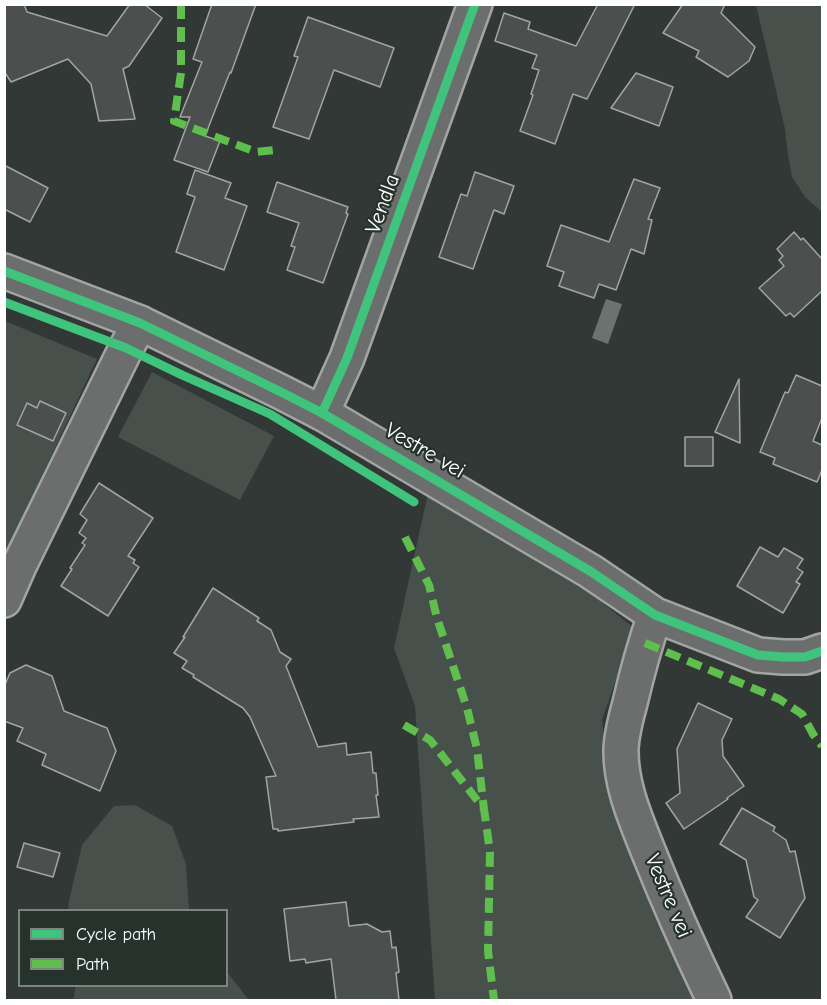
<!DOCTYPE html>
<html>
<head>
<meta charset="utf-8">
<style>
	body { margin:0 }
	#map { position:relative; width:827px; height:1005px; overflow:hidden; background:#323835; font-family:"Comic Neue",sans-serif }
	canvas { display:block }
	.frame { position:absolute; inset:0; border:6px solid #fff; pointer-events:none }
	.legend { position:absolute; left:18px; top:909px; width:210px; height:78px; box-sizing:border-box; background:#26332d; border:2px solid #7d8581; margin:0; padding:8px 10px; list-style:none; font-size:18px; color:#fff }
	.legend li { display:flex; align-items:center; gap:12px; height:30px }
	.legend b { width:30px; border:2px solid #7d8581 }
</style>
</head>
<body>
<div id="map">
<canvas width="827" height="1005"></canvas>
<div class="frame"></div>
<ul class="legend">
<li><b style="height:8px;background:#40c37c"></b>Cycle path</li>
<li><b style="height:8px;background:#5fbe4e"></b>Path</li>
</ul>
</div>
<script>
const context = document.querySelector('canvas').getContext('2d');
context.lineJoin = 'round';
function fillPath(path, color) {
  context.fillStyle = color;
  context.fill(path, 'evenodd');
}
function strokePath(path, color, width, dash) {
  context.strokeStyle = color;
  context.lineWidth = width;
  context.lineCap = dash ? 'butt' : 'round';
  context.setLineDash(dash || []);
  context.stroke(path);
}
function label(font, color, halo, rows, align = 'center') {
  context.font = font + ' "Comic Neue",sans-serif';
  context.lineWidth = 4.5;
  context.setLineDash([]);
  context.textBaseline = 'middle';
  context.strokeStyle = halo;
  context.fillStyle = color;
  for (const [text, x, y, turn = 0] of rows) {
    context.save();
    context.translate(x, y);
    context.rotate((+turn || 0) * Math.PI / 180);
    context.textAlign = isNaN(turn) ? turn : align;
    if (halo) context.strokeText(text, 0, 0);
    context.fillText(text, 0, 0);
    context.restore();
  }
}
const green = new Path2D(`
	M756,5H822V212L805,197L792,177L788,155L785,129Z
	M5,321L97,359L5,554Z
	M152,372L274,436L240,500L118,437Z
	M428,493L543,555L634,628L602,720L609,777L705,1000H435L415,706L394,648Z
	M135,805L172,826L186,864L189,910H68L69,901L82,845L114,806Z
	M227,972L249,1000H73L76,986H226Z`);
const water = new Path2D(`
	M606,299L622,304L608,344L592,338Z`);
const building = new Path2D(`
	M4,4H24L27,12L107,36L130,4H144L162,18L129,66L123,69L135,119L99,121L91,84L68,59L11,82L4,71Z
	M212,4H256L231,73L230,72L205,136L220,141L208,172L174,160L190,117H180L202,62L193,59Z
	M598,4H635L587,99L573,94L555,144L520,131L533,95L531,94L539,70L532,68L537,55L495,41L504,13L530,22L528,29L576,46Z
	M683,4H725L721,13L755,47L749,61L728,77L696,57L699,51L663,33Z
	M308,17L394,48L380,87L334,70L309,139L273,127L298,57L294,56Z
	M636,73L673,87L659,126L611,108Z
	M4,165L48,188L30,222L4,209Z
	M195,170L231,183L225,198L247,206L224,270L176,252L195,197L187,194Z
	M475,172L514,186L504,214L494,210L473,269L439,257L461,194L467,196Z
	M634,179L660,188L648,219L652,220L644,254L631,249L616,290L599,284L594,298L559,286L564,272L547,266L561,225L609,242Z
	M277,182L348,207L346,213L348,214L323,283L287,270L295,247L291,246L299,223L267,212Z
	M794,232L801,240L803,238L822,259V291L794,317L790,313L786,316L759,288L784,266L779,260L783,256L777,249Z
	M796,375L822,386V418L813,441L822,445V470L817,482L773,464L775,458L760,452L785,392L788,393Z
	M739,379L740,443L715,432Z
	M40,401L66,413L53,441L17,425L27,403L37,408Z
	M685,437H713V466H685Z
	M99,483L153,518L128,556L135,560L133,563L139,567L108,616L61,586L72,569L70,568L85,545L82,543L86,538L79,533L87,520L80,514Z
	M760,547L778,557L784,548L803,559L797,568L803,572L796,582L800,584L783,613L737,586Z
	M213,588L259,618L257,621L271,630L280,652L291,659L286,666L318,747L346,743L347,755L371,752L373,773H376L378,795H376L379,817L353,819L354,822L278,831V829H273L266,777L276,776L250,717L243,708L193,677L194,675L182,668L187,661L174,653L185,637H183Z
	M26,665L52,676L64,711L107,728L116,751L100,791L42,765L46,754L17,741L23,728L4,721V687L10,673Z
	M698,703L732,719L722,740L723,756L744,786L727,798L728,799L684,829L666,803L680,793L677,749Z
	M742,808L775,827L773,831L786,840L790,852L795,851L805,898L780,938L746,917L758,900L754,897L746,860L720,844Z
	M24,843L60,853L53,877L17,867Z
	M346,902L349,926L367,924L382,932L390,931L392,948L396,947L399,972L396,973L399,1000H336L331,959L306,963L305,959L290,961L284,909Z`);
const street = new Path2D(`
	M322,413L590,571L655,615L758,655L783,657H805L822,651
	M4,600L19,566L126,348L140,323
	M655,615C645,644 637,673 630,703C626,717 622,733 621,748C620,785 636,820 649,853C669,903 691,952 714,1000`);
const secondary = new Path2D(`
	M4,271L140,323L281,392L322,413L347,358L475,4`);
const quiet = new Path2D(`
	M181,4V73L174,121L256,152L276,150
	M405,537L429,585L437,618L467,708L477,749L484,809
	M645,643L779,699L802,714L813,734L822,746
	M404,725L430,740L484,809L490,852L488,951L494,1000`);
const cycleway = new Path2D(`
	M4,271L140,323L281,392L322,413L590,571L655,615L758,655L783,657H805L822,651
	M4,302L126,348L182,375L270,414L414,502
	M322,413L347,358L475,4`);
const streetNames = [
	["Vendla",383,204,-70],
	["Vestre vei",425,451,30],
	["Vestre vei",668,896,67]
];
fillPath(green, '#47504b');
fillPath(water, '#6a736f');
fillPath(building, '#4b4f4d');
strokePath(building, '#a3a5a4', 1.5);
strokePath(street, '#a3a5a4', 38);
strokePath(secondary, '#a3a5a4', 38);
strokePath(street, '#6b6e6d', 33);
strokePath(secondary, '#6b6e6d', 33);
strokePath(quiet, '#5fbe4e', 8, [15, 8]);
strokePath(cycleway, '#40c37c', 9);
label('22px', '#fff', '#26332d', streetNames);
</script>
</body>
</html>
